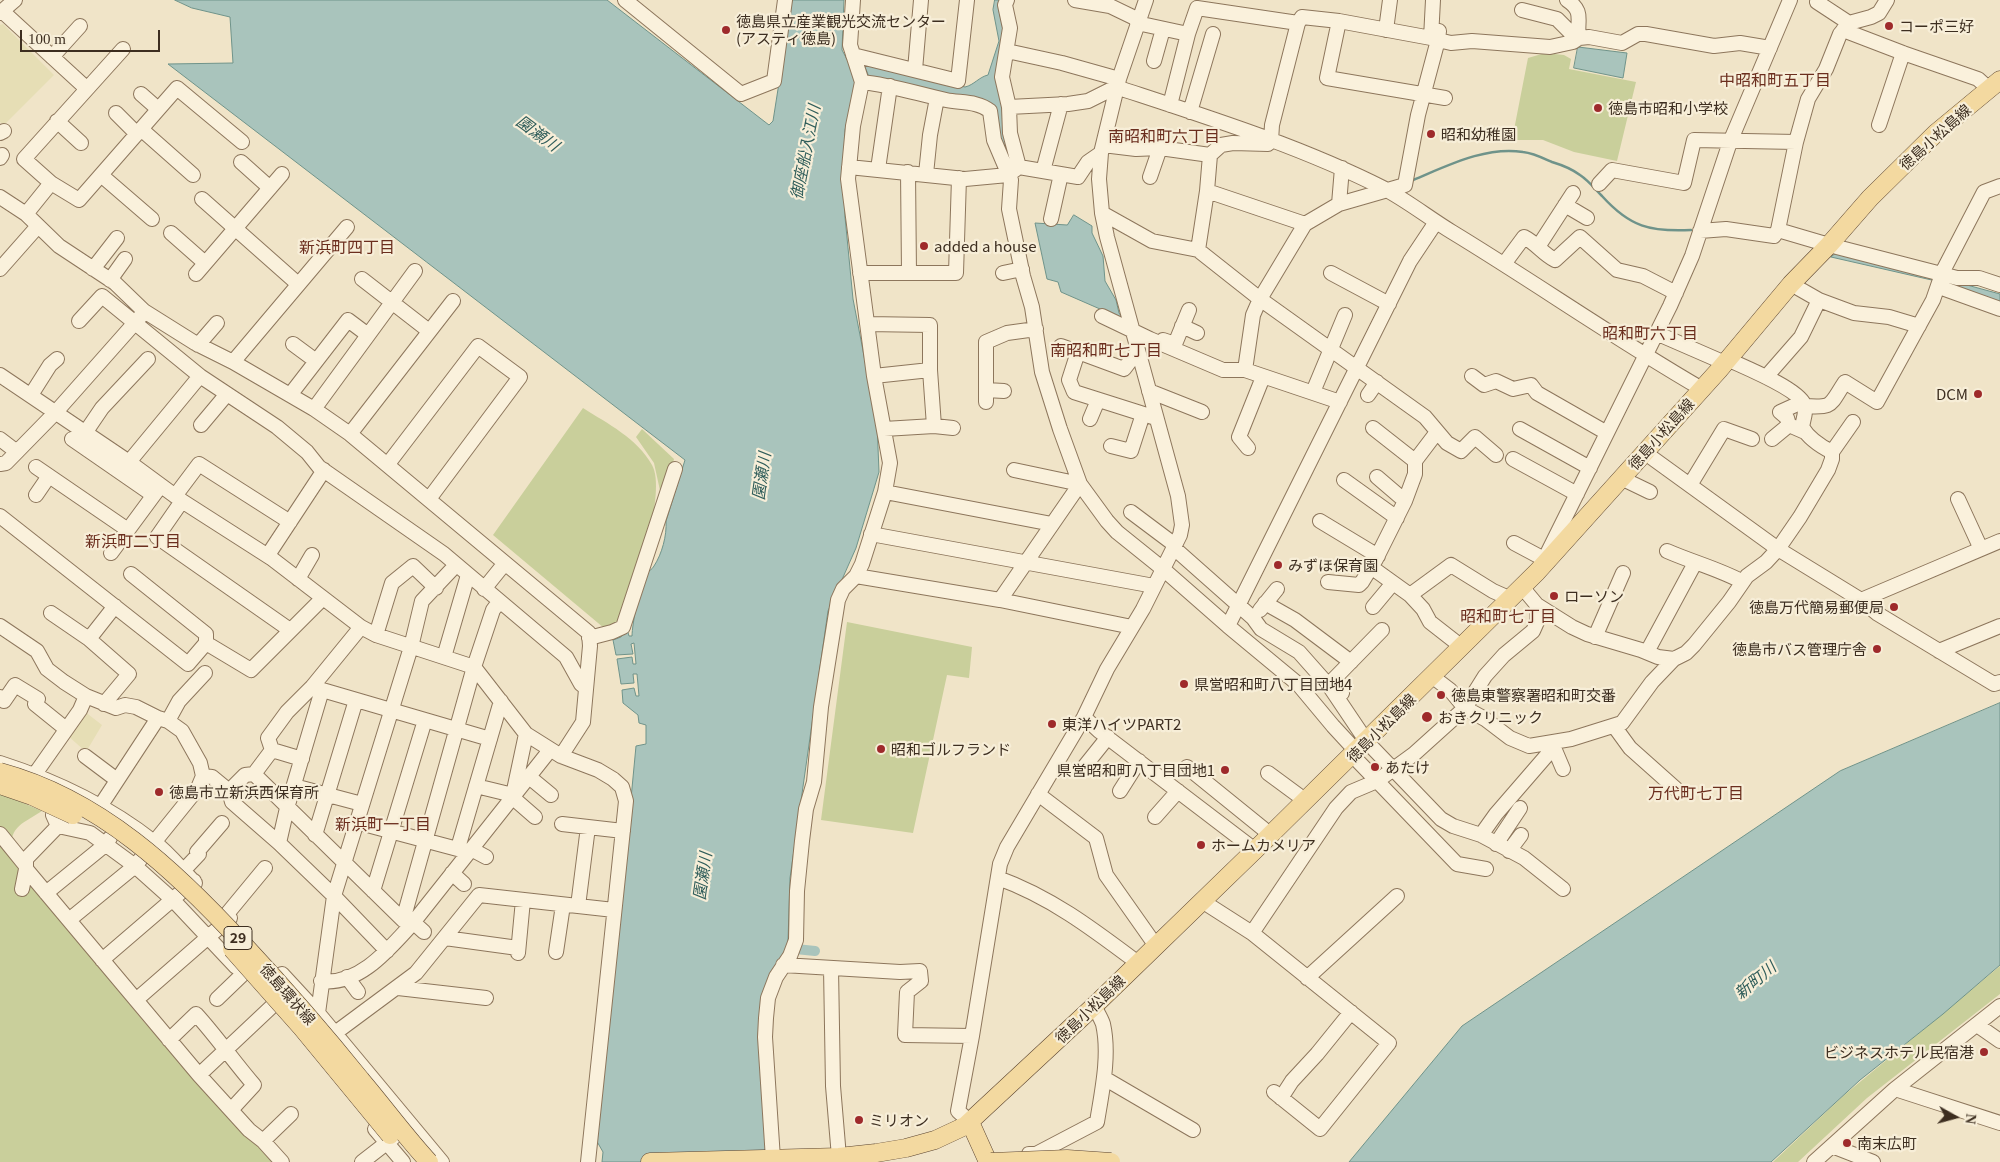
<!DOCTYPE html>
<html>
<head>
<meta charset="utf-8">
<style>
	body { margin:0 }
	#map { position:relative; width:2000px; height:1162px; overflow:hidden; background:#f0e4c8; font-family:Georgia,serif }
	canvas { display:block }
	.north { position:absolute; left:1930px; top:1092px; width:50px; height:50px; -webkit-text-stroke:4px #f7eed8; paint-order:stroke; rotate:97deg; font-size:14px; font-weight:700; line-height:20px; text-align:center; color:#3d2e20 }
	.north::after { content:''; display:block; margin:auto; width:18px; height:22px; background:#3d2e20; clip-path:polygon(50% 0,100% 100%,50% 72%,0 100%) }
	.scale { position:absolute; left:20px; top:30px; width:140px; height:22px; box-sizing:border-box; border:2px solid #3d2e20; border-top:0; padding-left:6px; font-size:15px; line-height:18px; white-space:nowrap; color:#3d2e20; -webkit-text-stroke:4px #f7eed8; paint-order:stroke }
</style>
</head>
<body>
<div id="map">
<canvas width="2000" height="1162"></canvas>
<div class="north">N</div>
<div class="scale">100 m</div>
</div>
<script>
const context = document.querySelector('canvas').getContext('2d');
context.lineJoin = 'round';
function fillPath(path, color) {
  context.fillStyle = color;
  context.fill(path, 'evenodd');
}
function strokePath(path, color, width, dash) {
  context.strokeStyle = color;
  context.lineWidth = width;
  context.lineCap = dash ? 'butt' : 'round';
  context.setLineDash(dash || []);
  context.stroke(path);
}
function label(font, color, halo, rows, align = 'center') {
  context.font = font + ' Georgia,"Noto Sans JP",serif';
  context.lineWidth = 4.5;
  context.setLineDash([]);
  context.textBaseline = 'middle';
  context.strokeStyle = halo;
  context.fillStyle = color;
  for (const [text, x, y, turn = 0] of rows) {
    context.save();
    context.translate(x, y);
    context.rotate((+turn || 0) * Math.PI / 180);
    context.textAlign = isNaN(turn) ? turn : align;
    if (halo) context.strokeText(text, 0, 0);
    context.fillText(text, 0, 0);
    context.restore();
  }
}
const farmland = new Path2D(`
	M3,24L54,75L4,125L0,122V25Z
	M84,711L102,725L86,752L67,735Z`);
const green = new Path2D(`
	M1545,53L1564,55L1571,59L1569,69L1636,82L1617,161L1574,152L1543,140H1512L1528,58Z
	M583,408C608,424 637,438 652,465C667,491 636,589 623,616C620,621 610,625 604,628L493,535Z
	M642,429L674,459L669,481L661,495L654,463L636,437Z
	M847,622L972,647L969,678L947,675L913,833L821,820Z
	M0,793L42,811C17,827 12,825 9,856L144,1022L272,1162H0Z
	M2000,966V994L1867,1098L1798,1162H1773L1843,1096Z`);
const water = new Path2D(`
	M175,0H607L769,125L773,121L792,0H844L842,50L850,65L856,82L845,130L844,189L845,217L853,299L877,423L879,472L856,548L828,611L790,878L788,941L783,956L769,980L767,1162H602L603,1152L595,1138L615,967L636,746L646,744V725L639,723L638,715L623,703L622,690L634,688L636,696H639L637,674H633L634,683L621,684L617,659L632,657L633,664H636L634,643L631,644L633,654L616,655L613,640L621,637L627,629L629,636H632C632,625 640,583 646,574C648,571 652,570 654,566C662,554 667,535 666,521L685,460L168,64L233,63L230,17L192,8Z
	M995,0H1001L999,11L1003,29L1015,165L1004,158L995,117L869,77L863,62L965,87C974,85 979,77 988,75L999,41L993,10Z
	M1578,47L1627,53L1623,78L1574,68Z
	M1074,215L1092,226V233L1103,256L1105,281L1116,300L1119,313L1126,323L1122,324L1100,309L1061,292L1058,282L1047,279L1035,223L1067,225Z
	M1837,253L1935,275L1936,281L1831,257Z
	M1945,279L2000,294V302L1943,283Z
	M2000,703V965L1943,1014L1860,1080L1771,1162H1349L1462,1026L1840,771Z`);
const stream = new Path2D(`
	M1413,180C1447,166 1485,146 1523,152C1533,153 1543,158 1552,162C1562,165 1572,169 1580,175C1589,181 1595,189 1602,196C1630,227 1650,232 1691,230`);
const canal = new Path2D(`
	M786,948L815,951`);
const minor = new Path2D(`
	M625,0L741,94L774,81L785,0
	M1007,0L1005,5L1010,28L1002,77L1009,107L1010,133L1019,167
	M1075,0L1110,6L1139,20
	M1567,0C1585,12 1576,20 1579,38
	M1817,2L1849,23
	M1522,10L1557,19L1577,39
	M2,11L86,88
	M0,13L15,0
	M1339,21L1327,78L1445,98
	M1137,23L1188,34
	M1386,30L1390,0
	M1843,30L1903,53L1978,79L1989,89
	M1439,31L1438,40L1451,43L1472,41L1550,47L1573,42L1579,38L1589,37L1622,43L1638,34H1646L1714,46L1740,43L1770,48
	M123,49L24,159L51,183L79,200L177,88L242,142
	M1007,51L1062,63L1119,79
	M853,55L958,81L967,0
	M52,57L80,26
	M1154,61L1163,29
	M915,70L921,0
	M862,82C891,85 918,94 946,100C960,103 978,101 990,111L994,140L1011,180L1009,209L1023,276L1032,307L1042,372L1060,429L1080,484L1107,521L1117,532L1163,569L1228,626L1298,684L1333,726L1357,752
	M141,94L158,109
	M1170,105L1188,34L1197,8L1298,23L1302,17L1339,21L1431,38
	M1009,107L1068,104L1088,101L1116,87C1207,117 1300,146 1385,189C1409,202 1429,218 1452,232C1536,283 1617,340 1702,389
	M1190,112L1213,34
	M116,113L137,134
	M57,121L81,143
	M1879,125L1903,53
	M141,129L193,175
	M0,133L4,131
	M1271,141L1272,125L1298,23
	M1103,145L1136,149L1160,148L1210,155L1221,145L1233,143L1268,144
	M0,158L2,155
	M241,162L270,188
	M849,167L965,179L1008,175L1019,167L1078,177L1088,162L1101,153
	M878,169L890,86
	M1043,171L1061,104
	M908,172L909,273
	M926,174L930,135L937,98
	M101,175L152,219
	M1150,177L1160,148
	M1599,184L1612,170L1684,183L1694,140L1796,142
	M1207,191L1305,224
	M0,197L26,214L59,246L115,283L144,311L195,343L233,362L314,409L350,434L589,633L590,646L583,722L561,756
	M202,199L298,284
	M1339,204L1342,168
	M1565,205L1587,218
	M1102,213L1152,241L1198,250L1207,191L1210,155
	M26,214L51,183
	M1051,219L1061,174
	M1778,230L1796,142L1808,99L1826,69L1840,34L1849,23L1871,17L1879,13L1887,0
	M1700,231L1726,229L1774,236L1778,230L1829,245L1957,278H1979L2000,285
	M171,233L205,263
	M1538,247L1573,193
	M1198,250L1260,299L1425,417L1447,443L1461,451L1475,437L1496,455
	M1504,264L1524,237C1536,243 1543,254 1555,260L1580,237L1617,270L1643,276L1676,293
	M0,269L38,226
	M93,269L117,238
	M860,273H956L959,178
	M1003,273L1022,269
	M1331,273L1389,304
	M196,274L282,174
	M362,279L429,331
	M110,280L125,259
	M1791,284L1819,300L1854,313L1889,317L1919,326
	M1939,287L2000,309
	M1102,316L1150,339L1223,370H1245L1340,402
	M79,321L102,296L200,376L277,427L307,452L319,467L444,554L566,657L581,684L586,688
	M867,324L930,325V370L934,426L884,429
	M1182,326L1197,333
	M1656,333L1725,363
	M1163,340L1175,344L1189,310
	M293,344L316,361
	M198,345L217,323
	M1061,346L1078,352
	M1137,352L1124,369L1078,352L1069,380L1074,392L1156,418
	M233,362L347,227
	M1245,370L1253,315L1260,299L1305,224L1339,204L1405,185L1418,115L1438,40L1431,38L1433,0
	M0,375L129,462L182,501L271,558L361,627L376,635L474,667L526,734L561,756L598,770L613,779L622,787L626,801L588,1162
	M874,376L930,370
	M1472,376L1484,385L1496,381L1513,389L1531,385L1537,393L1607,433
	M1766,377L1801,337L1819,300
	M986,390L1004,391
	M1149,391L1202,412
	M1313,392L1345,315
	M31,395L50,365L57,359
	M290,395L348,320L368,335
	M1368,395L1377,382
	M986,402V342L1007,333L1036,329
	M1802,402L1780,412L1787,418L1789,425L1805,432
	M1804,406C1834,408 1829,406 1845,382L1877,402L1933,300L1943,271L1984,192L2000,186
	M314,409L415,271
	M1090,419L1098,400
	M201,425L227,394
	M934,426L953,428
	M1373,428L1415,461
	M1520,429L1590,468
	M85,433L102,408L148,359
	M350,434L453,301
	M0,439L17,452
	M72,439L153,495
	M1772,439L1789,425
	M1111,446L1131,451L1143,414
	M1248,448L1239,437L1263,377
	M1644,452L1778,549L1861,600L1878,614L1994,684L2000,682
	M1832,452L1853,422
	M1513,459L1577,494
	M129,462L200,376
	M0,464L6,463L55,413L140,317
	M388,464L478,346L520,377L429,499
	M36,467L128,530
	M1377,477L1405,501
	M1621,478L1650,492
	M1344,480L1397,518
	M1690,485L1724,429L1752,439
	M885,492L1052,524
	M36,495L49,476
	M175,496L199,464L290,522
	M1958,499L1981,549
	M182,501L157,537L290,630
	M1131,512L1171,542L1174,548L1253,618L1261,629L1299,652L1330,687L1367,742L1441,819L1453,826L1481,835L1524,858L1563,889
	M0,516L188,664L206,643
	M1320,521L1378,556
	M871,534L1154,586
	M1514,543L1544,559
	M1667,551C1692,562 1719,569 1743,582
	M111,553L159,488
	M268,555L324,470
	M1546,556L1670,306L1692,256L1730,142L1790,0
	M1371,567L1410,595L1451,565L1493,591L1511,599
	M131,574L206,634V643L251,670L322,599
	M856,576L1000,600L1132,627
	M298,579L312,555
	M1328,582L1359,585L1362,582L1376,559L1405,501L1415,474V461L1437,432
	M1522,587L1537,605L1572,627L1587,634L1641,650L1658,657L1674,659
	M484,589L505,563
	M1410,595L1423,609L1430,622L1462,647
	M1000,600L1080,484L1014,470
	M1861,600L2000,541
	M1265,603L1295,620L1351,662
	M1373,607L1393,583
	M1260,610L1277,589
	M51,613L89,639L129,674L104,704
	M0,626L37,651L47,669L64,682L86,696L116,708L125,705L136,707L158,718
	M1228,626L1410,261L1436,222
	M361,627L312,687L287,712L268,738L272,750L254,774L245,775L229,791L232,802L279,843L334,896L387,951
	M376,635L392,583L413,566L436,588
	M1595,637L1623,573
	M589,638L612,632L623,627L675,469
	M89,639L115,606
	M1939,651L2000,626
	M1647,652L1695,563
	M444,657L468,575
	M1433,677L1450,690L1465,708L1485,719L1510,738L1529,746L1571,739L1622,723L1652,682L1674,659L1686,653L1694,645L1729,602L1747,576L1766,562L1778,549L1800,517L1828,470L1832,459V452C1820,446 1809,439 1802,427C1803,420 1807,411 1804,404C1797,388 1744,367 1727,359
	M312,687L490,739
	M1342,693L1333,680L1382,630
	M0,697L4,701L15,685L38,699L35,704L66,729
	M1084,717L1099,731L1255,850
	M1614,726L1630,748L1676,789
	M1552,743L1563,769
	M272,750L302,759
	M85,756L117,780
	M1353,756L1457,864L1486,869
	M0,763C56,781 107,805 154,842C169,853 181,869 195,883
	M1084,767L1108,737
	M1187,767L1271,835
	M1268,773L1306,801
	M35,774L80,710L86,696
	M254,774L403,920L409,922
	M203,776L212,777L229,791
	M528,776L551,795
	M294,786L362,804
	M476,786L513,795L526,734
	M1120,791L1139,761
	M1038,794L1096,838L1106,875L1156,946
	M512,797L535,817
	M61,799L53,815L58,826L90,833L135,866L173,900L236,967
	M101,805L158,718L168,721L179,701L205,673
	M1155,817L1178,791
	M356,822L465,851
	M562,824L623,831
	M58,826L26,859V869L199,1075L249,1130L263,1141L282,1162
	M0,834L26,866
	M315,835L356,700
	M1481,835L1496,814L1554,747
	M279,843L287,808L322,690
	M1496,844L1520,808
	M458,848L501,701
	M471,849L486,857
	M1509,851L1521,835
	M183,871L199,854L197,852L222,823
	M452,873L464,884
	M998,878C1051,897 1094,930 1138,963
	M22,889L26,869
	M373,891L425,720
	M46,893L105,845L110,838
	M1202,901L1252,933L1389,1043L1320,1129L1274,1092
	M578,906L588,827
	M227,914L265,868
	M69,920L135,866L198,788L203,776L200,763L182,731L168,721
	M403,920L474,667L493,610L499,602
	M413,922L424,932
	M1252,933L1336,808L1351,792L1377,781L1414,754L1465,708L1485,676L1504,655L1533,631L1537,622V605
	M445,938L518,948
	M556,952L563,905
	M518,953L523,900
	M102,960L194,881
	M783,965L900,972L920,971L921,981L907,992L905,1035L972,1036
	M831,968L833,1086L839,1157
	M282,974L318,1013L442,1162
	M347,977L358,992
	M1307,978L1397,896
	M321,981C359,986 389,949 412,924L550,750
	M398,988L486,998
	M217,999L243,974
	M136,1000L230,918
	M318,1013L334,896L411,647L422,601L456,565
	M1977,1025L2000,1041
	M327,1039L416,973L479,895L614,910
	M169,1040L196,1014C217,1037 234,1062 254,1085L231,1110
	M199,1075L284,995
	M1104,1078L1193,1130
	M1895,1089L2000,1123
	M1281,1098L1292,1081L1317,1054L1351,1012
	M970,1122L958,1111L972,1036L1000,864L1007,847L1084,717L1107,669L1143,609L1180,535L1182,525L1178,496L1107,237L1102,213L1099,179L1101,153L1119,79L1146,0
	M375,1129L403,1162
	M263,1141L291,1114
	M1832,1146L1873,1162
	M1028,1158L1029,1154H1036L1097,1122C1102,1091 1110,1055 1103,1024C1101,1018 1097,1012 1094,1006
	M773,1159L765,1037L766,1018L768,998L776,977L790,956L796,940L797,891L802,841L806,809L814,782L821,707L838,600L843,589L856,576L862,564L885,492L890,463L874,376L848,179L853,126L862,82L850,45L853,0
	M362,1162L393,1138
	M1814,1162L1895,1089L2000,1006`);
const major = new Path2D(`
	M970,1122L988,1162
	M650,1162L839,1157L876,1153L906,1148L935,1140L965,1126L1094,1006L1255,850L1537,572L1719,370L1791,284L1829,245L1870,198L1936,133L2000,80`);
const majorBridge = new Path2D(`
	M0,772C100,799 176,871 244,945C285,989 324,1034 361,1080C384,1107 405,1136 429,1162
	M0,785L32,796L73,815
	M232,949L302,1028L390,1135
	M991,1162L1067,1159L1111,1162`);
const markers = [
	[1889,26,5,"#9e2a2b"],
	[726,30,5,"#9e2a2b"],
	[1598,108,5,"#9e2a2b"],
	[1431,134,5,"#9e2a2b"],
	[924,246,5,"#9e2a2b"],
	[1978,394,5,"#9e2a2b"],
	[1278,565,5,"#9e2a2b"],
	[1554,596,5,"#9e2a2b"],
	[1894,607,5,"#9e2a2b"],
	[1877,649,5,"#9e2a2b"],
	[1184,684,5,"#9e2a2b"],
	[1441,695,5,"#9e2a2b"],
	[1427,717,6,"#9e2a2b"],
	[1052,724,5,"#9e2a2b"],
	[881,749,5,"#9e2a2b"],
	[1375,767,5,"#9e2a2b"],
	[1225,770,5,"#9e2a2b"],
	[159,792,5,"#9e2a2b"],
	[1201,845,5,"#9e2a2b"],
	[1984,1052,5,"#9e2a2b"],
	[859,1120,5,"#9e2a2b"],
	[1847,1143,5,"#9e2a2b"]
];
const shields = [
	[238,938,28]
];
const shieldNames = [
	["29",238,938]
];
const poiNames = [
	["徳島県立産業観光交流センター",736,21],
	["(アスティ徳島)",736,38],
	["コーポ三好",1899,26],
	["徳島市昭和小学校",1608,108],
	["昭和幼稚園",1441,134],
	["added a house",934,246],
	["DCM",1968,394,"right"],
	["みずほ保育園",1288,565],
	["ローソン",1564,596],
	["徳島万代簡易郵便局",1884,607,"right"],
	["徳島市バス管理庁舎",1867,649,"right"],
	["県営昭和町八丁目団地4",1194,684],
	["徳島東警察署昭和町交番",1451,695],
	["おきクリニック",1438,717],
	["東洋ハイツPART2",1062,724],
	["昭和ゴルフランド",891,749],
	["あたけ",1385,767],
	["県営昭和町八丁目団地1",1215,770,"right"],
	["徳島市立新浜西保育所",169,792],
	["ホームカメリア",1211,845],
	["ビジネスホテル民宿港",1974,1052,"right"],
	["ミリオン",869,1120],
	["南末広町",1857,1143]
];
const streetNames = [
	["徳島小松島線",1935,137,-42],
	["徳島小松島線",1661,434,-48],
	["徳島小松島線",1381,728,-45],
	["徳島環状線",288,994,49],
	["徳島小松島線",1090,1009,-44]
];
const neighbourhoodNames = [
	["中昭和町五丁目",1775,80],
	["南昭和町六丁目",1164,136],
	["新浜町四丁目",347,247],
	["昭和町六丁目",1650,333],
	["南昭和町七丁目",1106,350],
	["新浜町二丁目",133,541],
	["昭和町七丁目",1508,616],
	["万代町七丁目",1696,793],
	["新浜町一丁目",383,824]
];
const waterNames = [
	["園瀬川",538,133,36],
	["御座船入江川",805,152,-79],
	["園瀬川",761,476,-82],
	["園瀬川",702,876,-82],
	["新町川",1755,980,-40]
];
fillPath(farmland, '#e6deb5');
fillPath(green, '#c9cf9b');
fillPath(water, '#a9c4bc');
strokePath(water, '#6f938a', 1);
strokePath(stream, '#6f938a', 2.5);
strokePath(canal, '#a9c4bc', 10);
strokePath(minor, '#8d765c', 16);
strokePath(major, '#5b4430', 19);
strokePath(minor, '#faf1dc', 14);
strokePath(major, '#f3d9a0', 18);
strokePath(majorBridge, '#5b4430', 19, []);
strokePath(majorBridge, '#f3d9a0', 18);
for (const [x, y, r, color] of markers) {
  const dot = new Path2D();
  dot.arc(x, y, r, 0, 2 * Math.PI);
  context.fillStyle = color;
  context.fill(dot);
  strokePath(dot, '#f7eed8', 2);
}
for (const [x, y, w] of shields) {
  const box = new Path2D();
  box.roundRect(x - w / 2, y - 11.5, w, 23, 4);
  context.fillStyle = '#f7eed8';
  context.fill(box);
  strokePath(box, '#3d2e20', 1);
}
label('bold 14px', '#3d2e20', null, shieldNames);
label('15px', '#3d2e20', '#f7eed8', poiNames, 'left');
label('15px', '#3d2e20', '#f7eed8', streetNames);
label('16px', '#6b2e1e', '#f7eed8', neighbourhoodNames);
label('italic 16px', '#2f5d5a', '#f7eed8', waterNames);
</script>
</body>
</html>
